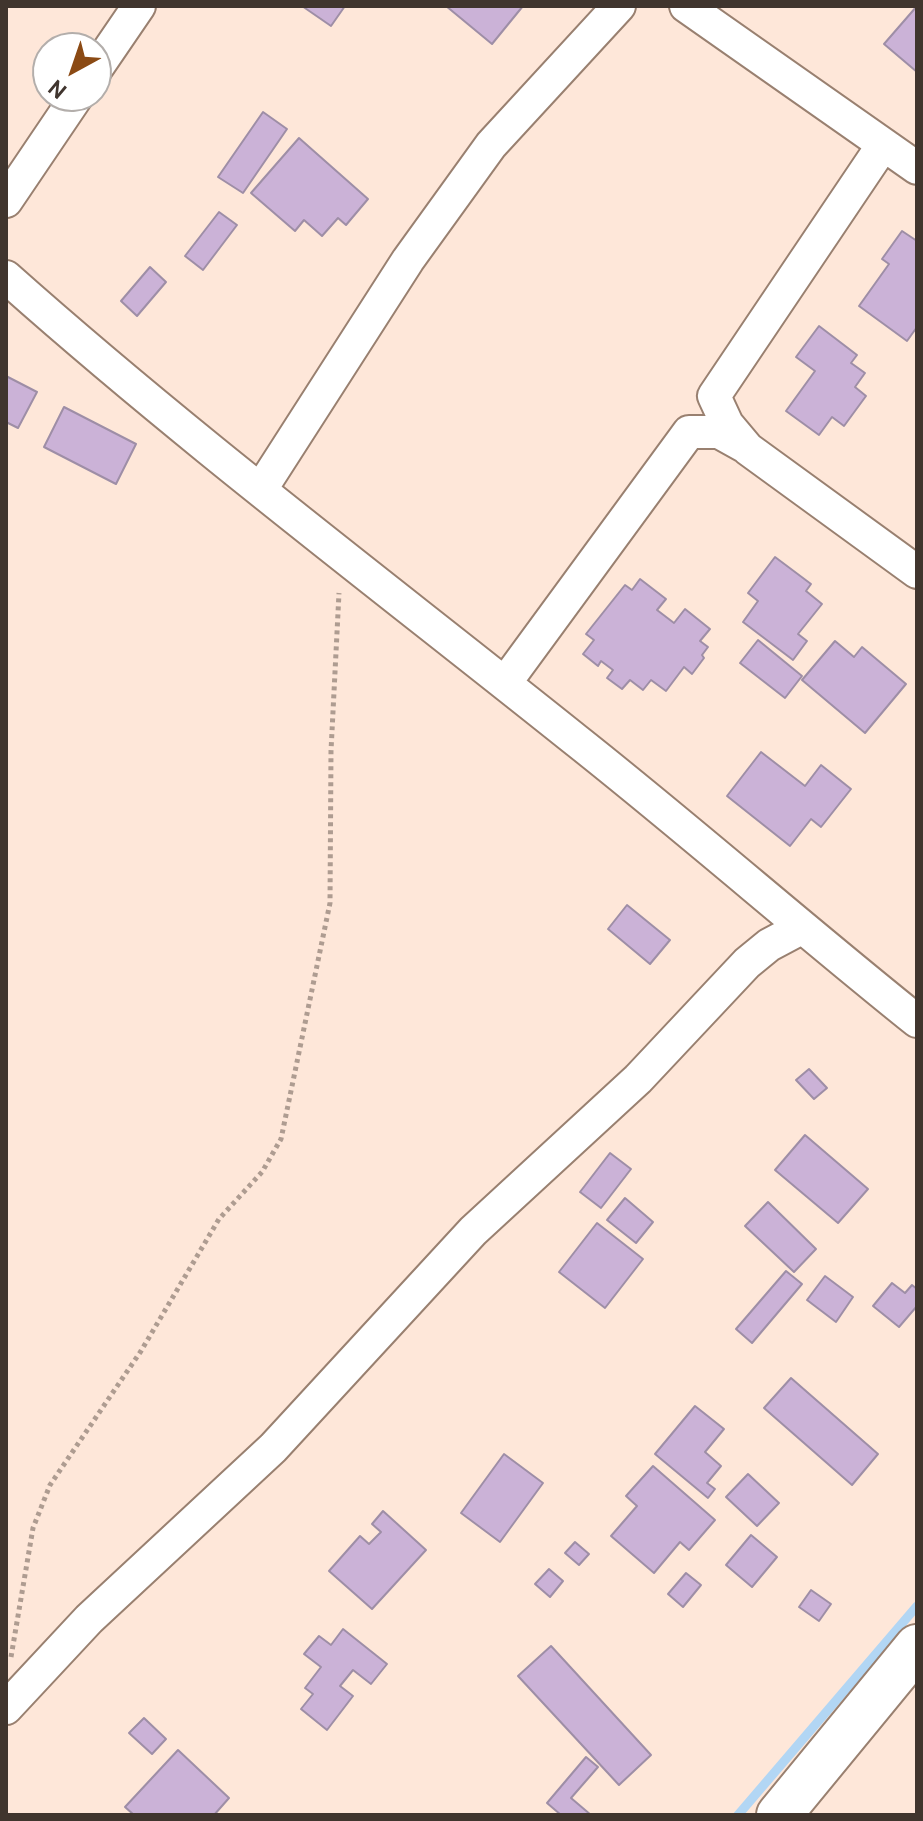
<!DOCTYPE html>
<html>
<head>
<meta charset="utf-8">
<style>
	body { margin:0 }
	#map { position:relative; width:923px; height:1821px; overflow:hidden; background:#fee7d9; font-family:Cabin,sans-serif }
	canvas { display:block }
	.frame { position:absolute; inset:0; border:8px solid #40352e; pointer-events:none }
	.north { position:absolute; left:32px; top:32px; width:80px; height:80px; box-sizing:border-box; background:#fff; border:2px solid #b3aeab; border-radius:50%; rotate:220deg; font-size:22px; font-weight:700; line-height:32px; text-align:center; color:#40352e }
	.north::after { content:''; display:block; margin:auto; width:28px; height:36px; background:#8b4a14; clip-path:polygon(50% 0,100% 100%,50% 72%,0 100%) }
</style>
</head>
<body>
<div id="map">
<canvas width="923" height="1821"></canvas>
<div class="frame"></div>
<div class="north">N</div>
</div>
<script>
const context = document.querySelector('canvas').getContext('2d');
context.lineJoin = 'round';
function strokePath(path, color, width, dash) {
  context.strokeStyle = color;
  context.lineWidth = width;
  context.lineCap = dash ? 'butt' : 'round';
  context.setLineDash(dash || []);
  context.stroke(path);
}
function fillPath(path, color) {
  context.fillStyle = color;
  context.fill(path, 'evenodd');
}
const stream = new Path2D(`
	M738,1815L917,1606`);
const building = new Path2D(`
	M302,6H345L331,26Z
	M446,6H523L492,44Z
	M917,6V72L884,44Z
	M263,112L287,129L243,193L218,177Z
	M299,138L368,199L346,225L338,218L322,236L304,220L295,231L251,193Z
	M219,212L237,225L203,270L185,256Z
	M902,231L917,241V327L907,341L859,306L889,264L882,259Z
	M150,267L166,282L137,316L121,301Z
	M819,326L857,355L851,363L865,373L855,387L866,396L844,426L832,417L819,435L786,411L815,371L796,357Z
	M6,376L37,392L18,428L6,422Z
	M64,407L136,444L116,484L44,447Z
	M775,557L811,584L806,591L822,604L798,634L807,641L793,660L743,622L758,601L748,593Z
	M640,579L666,599L657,610L674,623L685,609L710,629L700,641L708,647L702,655L704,658L692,674L684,667L666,691L651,680L643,690L630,680L622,689L607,678L613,670L601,661L598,666L583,654L594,640L586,634L625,585L632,590Z
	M758,640L802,676L785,698L740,663Z
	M835,641L854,657L862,647L906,684L865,733L802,680Z
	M761,752L805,786L821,765L851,789L821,827L811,819L790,846L727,796Z
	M627,905L670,940L650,964L608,929Z
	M809,1069L827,1088L814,1099L796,1080Z
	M805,1135L868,1189L838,1223L775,1170Z
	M610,1153L631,1169L601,1208L580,1192Z
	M625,1198L653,1222L636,1243L607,1220Z
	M768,1202L816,1249L794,1272L745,1226Z
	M597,1223L643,1259L605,1308L559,1272Z
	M786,1271L802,1284L752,1343L736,1329Z
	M825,1276L853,1297L836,1322L807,1300Z
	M892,1283L905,1293L912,1285L917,1289V1306L899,1327L873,1306Z
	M791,1378L878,1454L852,1485L764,1408Z
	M695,1406L724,1429L705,1452L721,1466L707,1483L715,1489L708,1498L655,1454Z
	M504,1454L543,1483L500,1542L461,1513Z
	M653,1466L715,1520L689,1550L680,1542L654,1573L611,1536L637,1506L626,1496Z
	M748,1474L779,1503L757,1526L726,1497Z
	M383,1511L426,1550L372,1609L329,1571L360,1536L369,1544L381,1532L372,1524Z
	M751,1535L777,1557L752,1587L726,1565Z
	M575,1542L589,1554L579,1565L565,1553Z
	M549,1569L563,1581L550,1597L535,1584Z
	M686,1573L701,1585L683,1607L668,1594Z
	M811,1590L831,1604L819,1621L799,1607Z
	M343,1629L387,1664L371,1684L353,1670L340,1686L353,1696L327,1730L301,1709L313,1694L305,1688L321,1667L304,1654L319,1636L331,1645Z
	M551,1646L651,1755L619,1785L518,1676Z
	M144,1718L166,1739L152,1754L129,1733Z
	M178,1750L229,1798L214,1815H134L125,1807Z
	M586,1757L598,1767L571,1798L591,1815H561L547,1803Z`);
const path = new Path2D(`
	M11,1657L33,1528L50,1485L141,1351L219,1219L262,1172L281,1139L330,903L331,751L339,593`);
const minor = new Path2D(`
	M686,6L917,168
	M96,69L139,6
	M883,145L714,396L727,424L748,449L917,572
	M6,201L77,96
	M6,277C189,440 386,588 577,741C692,832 802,929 917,1021
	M261,489L408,260L491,145L619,6
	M505,683L689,432H719L746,447
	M6,1708L89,1619L273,1448L473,1231L638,1079L747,963L769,945L801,928`);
const secondary = new Path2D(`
	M779,1815L917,1647`);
strokePath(stream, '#b2d6f4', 9);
fillPath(building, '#cbb2d7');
strokePath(building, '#9e8ea6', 2);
strokePath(minor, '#998070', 36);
strokePath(secondary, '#998070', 48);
strokePath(path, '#ae9c91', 5, [4, 4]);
strokePath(minor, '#fff', 32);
strokePath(secondary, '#fff', 44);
</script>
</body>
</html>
